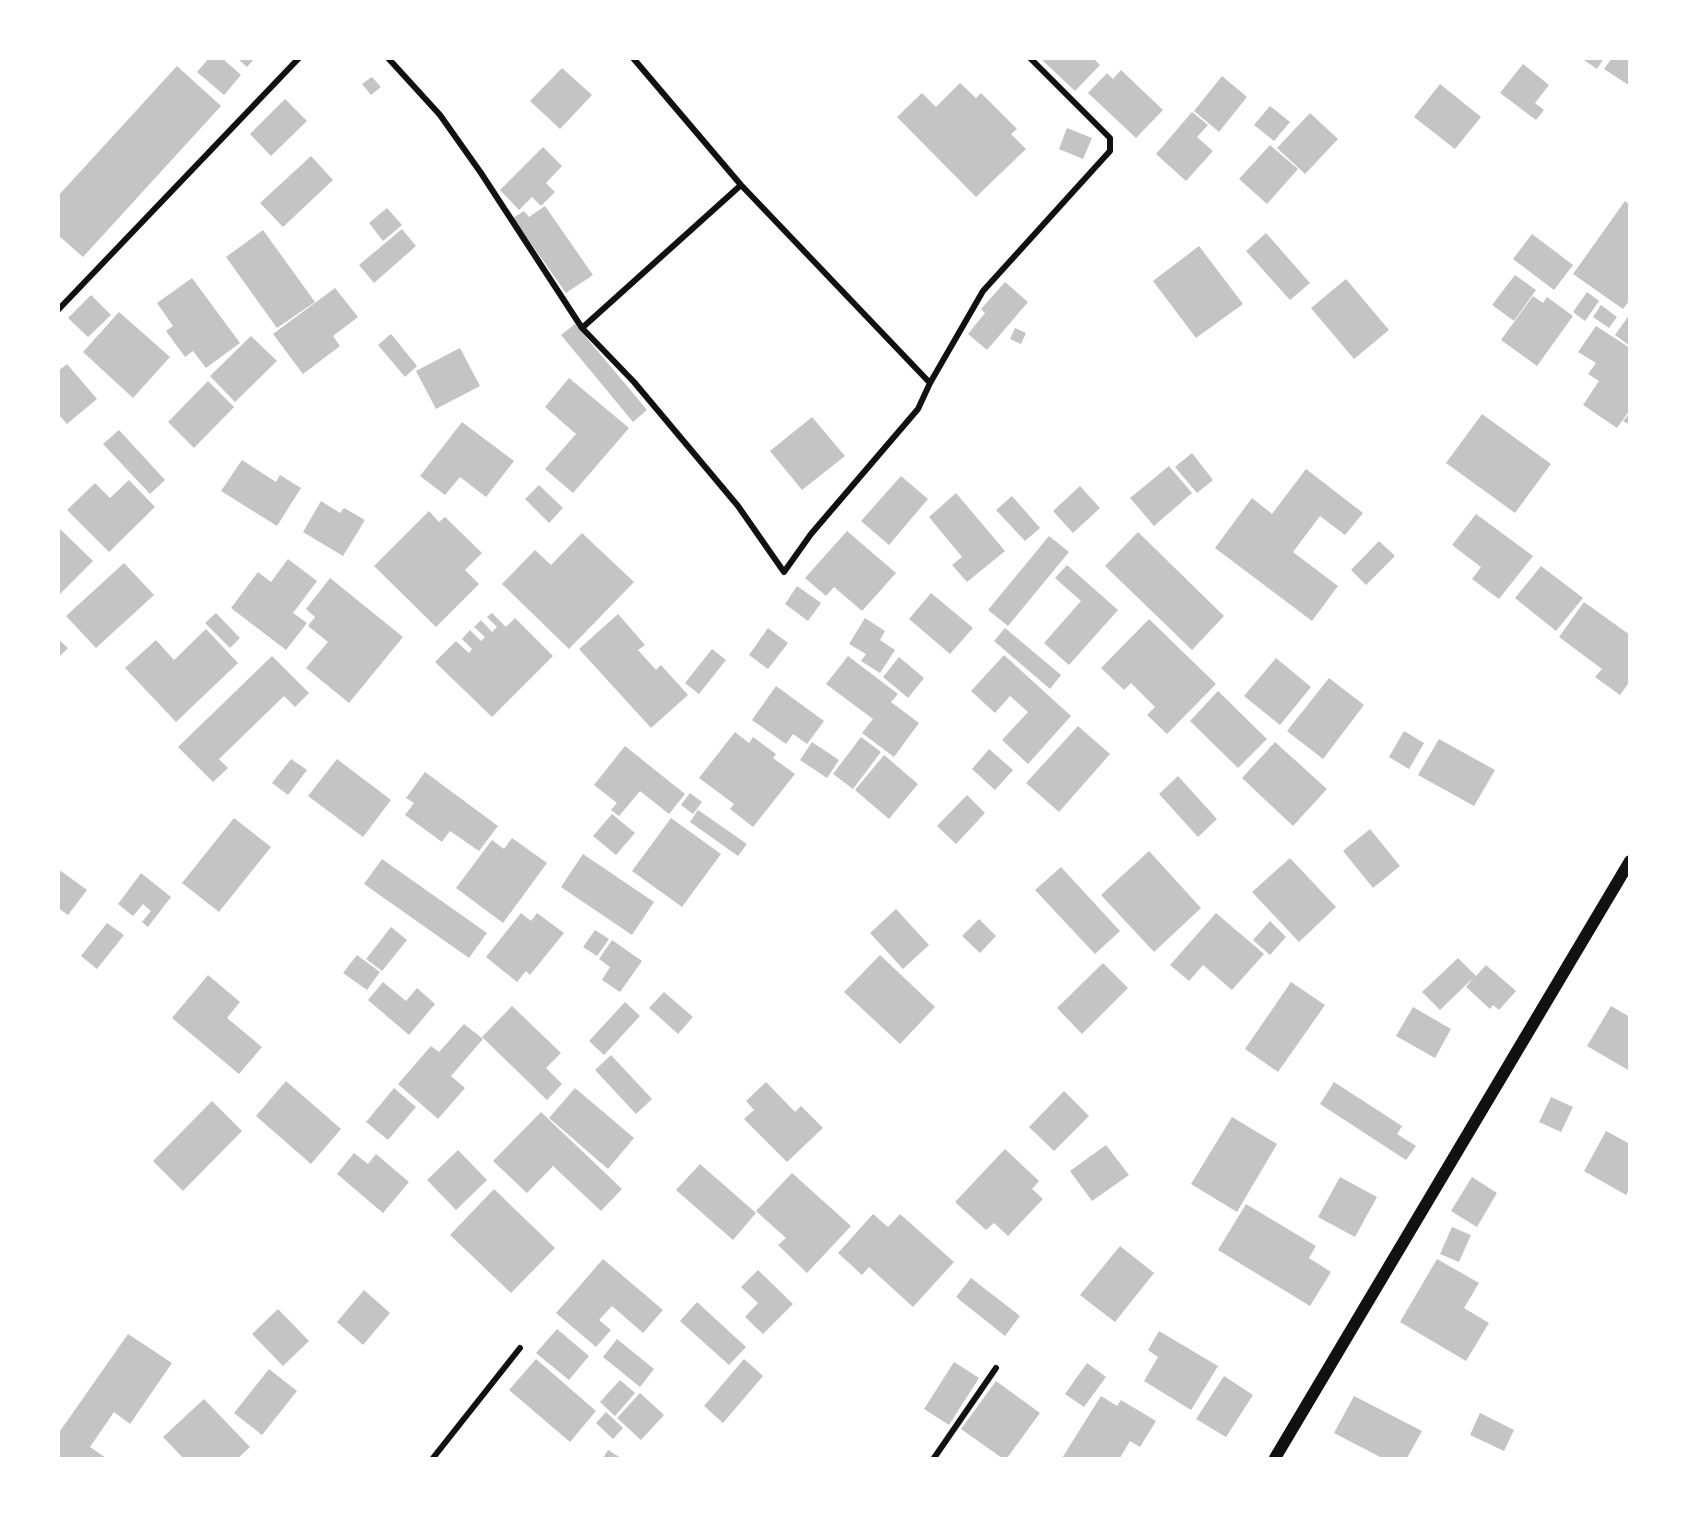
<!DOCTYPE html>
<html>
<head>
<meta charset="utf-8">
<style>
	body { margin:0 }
	#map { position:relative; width:1688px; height:1517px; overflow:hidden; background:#fff; font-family:Overpass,sans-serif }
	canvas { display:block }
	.frame { position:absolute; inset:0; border:60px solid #fff; pointer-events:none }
</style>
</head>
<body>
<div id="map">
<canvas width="1688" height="1517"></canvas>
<div class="frame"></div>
</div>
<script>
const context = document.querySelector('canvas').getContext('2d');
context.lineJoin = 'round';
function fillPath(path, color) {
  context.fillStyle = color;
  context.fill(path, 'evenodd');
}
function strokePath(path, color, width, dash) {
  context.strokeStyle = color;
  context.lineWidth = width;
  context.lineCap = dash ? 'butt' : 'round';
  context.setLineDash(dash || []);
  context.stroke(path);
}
const building = new Path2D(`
	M209,58H222L241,75L224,95L197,72Z
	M237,58H255L247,67Z
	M1040,58H1093L1100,65L1075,91Z
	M1581,58H1604L1597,69Z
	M1612,58H1630V86L1604,69Z
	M1523,64L1549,85L1535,103L1544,110L1536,120L1500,93Z
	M177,66L221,106L83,257L58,235V196Z
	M562,68L592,95L560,129L530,101Z
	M1121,70L1163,110L1136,138L1088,93L1107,73L1113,79Z
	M1222,76L1247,97L1219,132L1194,111Z
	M372,77L381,87L371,95L362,84Z
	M960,83L976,98L981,93L1017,129L1011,134L1026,149L976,197L897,117L922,93L936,107Z
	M1440,84L1481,117L1455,149L1414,117Z
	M285,99L307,121L271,156L250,134Z
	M1270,106L1290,122L1274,141L1254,125Z
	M1192,112L1208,125L1197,137L1213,151L1186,181L1156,154Z
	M1310,113L1338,139L1305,174L1277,148Z
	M1067,128L1092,138L1083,159L1059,149Z
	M1270,145L1298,169L1267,204L1239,179Z
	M543,147L562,166L546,183L555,192L541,206L532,197L519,210L500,190Z
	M311,156L333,180L283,227L260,203Z
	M1625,201L1630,205V300L1623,309L1573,274Z
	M545,206L593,275L566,293L513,218L524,211L529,217Z
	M387,208L402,225L383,241L369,223Z
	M402,229L416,246L374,283L359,265Z
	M263,230L315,302L277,328L226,257Z
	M1266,233L1310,283L1290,300L1246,251Z
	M1532,234L1573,265L1554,290L1513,259Z
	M1199,246L1243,304L1196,338L1153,281Z
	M1515,275L1536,290L1514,321L1492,305Z
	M192,278L240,343L206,368L193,351L185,357L166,331L173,326L157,303Z
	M1346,279L1389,330L1354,359L1311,308Z
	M1005,282L1028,302L987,350L968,334L985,313L981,309Z
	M335,288L358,317L333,336L340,346L303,374L273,334Z
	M1587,292L1599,301L1585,321L1573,312Z
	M91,295L111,315L88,337L68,318Z
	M1533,296L1543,303L1547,297L1573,316L1537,366L1501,340Z
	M1601,305L1617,317L1609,328L1593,317Z
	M119,312L170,357L133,398L83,352Z
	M1630,314V346L1615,335Z
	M575,324L647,410L633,422L561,335Z
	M1596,326L1630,348V410L1617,428L1583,405L1599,381L1588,374L1596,363L1578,352Z
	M1015,328L1026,333L1021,344L1010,339Z
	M391,334L417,366L405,377L378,345Z
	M251,336L277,361L235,402L210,376Z
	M460,348L480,386L436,409L416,371Z
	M67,364L97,399L67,424L58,414V371Z
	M569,378L629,428L573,493L545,469L576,434L545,407Z
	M208,381L234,407L194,448L168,422Z
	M1630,413V425L1623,421Z
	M1482,414L1551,464L1515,513L1446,463Z
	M812,417L845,456L802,490L770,451Z
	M462,422L514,461L486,497L460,477L445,495L420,476Z
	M119,430L165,480L150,494L103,444Z
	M1192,453L1213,480L1197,493L1175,467Z
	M242,460L276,482L280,475L301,488L277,526L221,491Z
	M1169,466L1192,493L1154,526L1130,498Z
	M1306,469L1363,513L1345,535L1320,516L1293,552L1338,586L1312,621L1215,548L1252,498L1272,514Z
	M901,476L928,499L889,545L861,521Z
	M129,480L155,507L109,552L67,510L95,483L110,498Z
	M539,485L563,508L549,523L525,499Z
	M1080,486L1100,508L1073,533L1053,511Z
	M956,493L1005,551L967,582L952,565L962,557L929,517Z
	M1012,496L1040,528L1025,541L996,510Z
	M321,501L340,513L344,508L365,520L343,556L303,532Z
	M429,511L439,522L445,517L482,553L465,570L479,584L436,627L374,566Z
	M1476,514L1533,556L1499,599L1472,579L1481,567L1452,545Z
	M58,527L93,561L58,596Z
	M847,531L896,573L862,611L834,587L826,596L805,578Z
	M1138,532L1224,616L1192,650L1105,566Z
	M582,533L634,582L569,649L502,584L535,550L551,565Z
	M1049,536L1069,552L1008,626L988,610Z
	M1379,541L1395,556L1366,585L1351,570Z
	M288,559L317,581L293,613L307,623L286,650L231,608L258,572L271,582Z
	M124,563L154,595L96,648L66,616Z
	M1067,565L1118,610L1069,665L1044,643L1081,601L1055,578Z
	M1541,566L1583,598L1556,631L1515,598Z
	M330,578L403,637L349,703L306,668L328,642L308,626L315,617L306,609Z
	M797,586L821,603L808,621L785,604Z
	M931,593L973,628L950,654L909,619Z
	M1584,602L1630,635V681L1620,695L1595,677L1602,669L1559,637Z
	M216,613L240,638L230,648L205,623Z
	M492,613L506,627L515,618L553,656L492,717L435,662L456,641L469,653L472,649L462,639L470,630L481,641L485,637L474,627L481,620L492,632L497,627L487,617Z
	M618,614L645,645L638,650L656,670L661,665L688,695L651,728L579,649Z
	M865,618L885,631L880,640L895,650L880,673L861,661L866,654L849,644Z
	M1149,619L1216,684L1167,734L1147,715L1155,707L1131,683L1124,690L1101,668Z
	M768,628L788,643L768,669L749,655Z
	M1005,628L1061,675L1050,689L994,641Z
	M206,629L238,663L176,722L125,668L156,640L174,660Z
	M58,639L68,648L58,658Z
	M712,649L726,660L699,694L685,683Z
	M1004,655L1071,716L1028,764L1002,740L1028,712L1010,696L995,713L971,691Z
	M272,656L309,693L295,707L284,696L219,759L228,768L213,782L178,747Z
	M848,656L898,694L891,702L919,723L894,757L862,733L873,719L826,684Z
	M899,657L924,678L908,698L883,677Z
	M1276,658L1311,687L1280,725L1244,696Z
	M1329,678L1364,705L1323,759L1287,731Z
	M776,686L824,721L807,744L793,734L786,744L752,720Z
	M1218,691L1267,739L1238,768L1190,721Z
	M1078,726L1110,754L1059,812L1026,783Z
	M1404,731L1424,743L1409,769L1389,757Z
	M735,732L749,743L753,737L776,754L773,758L795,774L753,827L730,809L734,804L699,778Z
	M861,737L881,752L853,789L833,774Z
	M1439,739L1495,770L1474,806L1418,775Z
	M812,742L839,760L827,778L800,760Z
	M1275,742L1327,789L1293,826L1242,778Z
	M625,746L685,794L669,814L640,791L619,816L611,810L617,803L594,785Z
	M989,749L1013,770L995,790L972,769Z
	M884,755L918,784L889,819L855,790Z
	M291,759L307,770L288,795L272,783Z
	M337,759L391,800L363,837L308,796Z
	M425,772L498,826L479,851L450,831L442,842L405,815L414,803L406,798Z
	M1178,776L1217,819L1198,837L1159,794Z
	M690,793L702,802L693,814L681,805Z
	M967,795L985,813L956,844L937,826Z
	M698,810L747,844L738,856L690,822Z
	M612,814L635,833L616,855L593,836Z
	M234,818L271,847L219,912L182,883Z
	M671,818L721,854L682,907L632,871Z
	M1370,829L1400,866L1373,888L1343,851Z
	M512,838L547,863L503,923L456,888L492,840L504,849Z
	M1149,851L1201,908L1154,952L1101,895Z
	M583,854L654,902L632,935L561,887Z
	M1290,858L1336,907L1299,942L1252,892Z
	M382,859L487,933L469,958L364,884Z
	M1061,867L1120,931L1095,954L1035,890Z
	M58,869L87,890L68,915L58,908Z
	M141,873L171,897L148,927L142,922L151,911L143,904L133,916L118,904Z
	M896,909L929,945L903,969L870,933Z
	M521,913L531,921L537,913L564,933L530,975L526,971L517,982L486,957Z
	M1216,913L1264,954L1232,990L1203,965L1189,981L1170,965Z
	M979,919L996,936L980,953L962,936Z
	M1270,921L1286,937L1270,955L1253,940Z
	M107,923L124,935L97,969L81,956Z
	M391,927L407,940L382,971L366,959Z
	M595,930L609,939L597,956L583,947Z
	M612,940L642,961L620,992L602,980L610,967L599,959Z
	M357,955L380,972L367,990L343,973Z
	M880,955L935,1007L900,1044L844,992Z
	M1458,958L1476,976L1486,965L1516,991L1499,1010L1493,1005L1490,1009L1466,987L1474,977L1440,1010L1422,992Z
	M1103,963L1128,988L1082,1034L1057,1008Z
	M208,975L240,1002L227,1018L262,1047L239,1074L172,1018Z
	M383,982L406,1001L417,988L435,1004L409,1035L368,1000Z
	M1291,982L1325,1005L1278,1072L1245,1049Z
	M664,992L693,1017L678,1034L649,1008Z
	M625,1002L640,1016L604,1055L589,1041Z
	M512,1006L561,1053L546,1068L562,1084L547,1100L482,1037Z
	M1611,1006L1630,1017V1071L1587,1046Z
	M1413,1007L1451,1029L1435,1058L1396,1036Z
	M464,1024L483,1039L451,1076L465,1088L438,1119L398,1084L431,1046L439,1052Z
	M611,1055L652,1099L636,1114L595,1070Z
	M286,1081L341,1129L311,1164L256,1116Z
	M766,1082L795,1112L801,1106L823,1128L787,1162L744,1119L754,1110L746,1101Z
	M1334,1082L1402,1126L1397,1134L1416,1146L1406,1160L1320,1104Z
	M394,1088L416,1107L388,1140L366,1122Z
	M575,1088L634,1138L608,1169L549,1118Z
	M1064,1091L1089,1116L1054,1151L1029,1127Z
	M1551,1097L1573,1107L1561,1132L1539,1122Z
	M212,1101L242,1131L183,1191L153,1161Z
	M541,1112L622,1189L601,1211L553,1166L527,1193L493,1161Z
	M1232,1117L1277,1144L1237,1212L1191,1184Z
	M1606,1131L1630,1144V1188L1626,1195L1584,1171Z
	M1106,1145L1129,1175L1092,1201L1070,1171Z
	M1005,1149L1039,1181L1032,1189L1043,1199L1008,1236L994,1223L986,1230L955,1202Z
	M458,1150L487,1180L456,1210L427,1180Z
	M354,1153L368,1164L376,1154L409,1182L383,1213L337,1174Z
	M700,1164L756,1213L733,1240L676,1190Z
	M792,1173L851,1226L807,1273L778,1245L786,1238L756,1211Z
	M1340,1177L1377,1197L1355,1237L1318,1217Z
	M1472,1177L1497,1193L1477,1227L1451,1211Z
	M494,1189L555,1248L511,1293L450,1235Z
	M1246,1204L1316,1246L1309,1258L1331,1272L1310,1306L1218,1250Z
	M873,1214L888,1227L900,1214L954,1262L913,1307L869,1267L862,1275L838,1253Z
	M1452,1227L1471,1235L1459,1262L1440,1254Z
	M1120,1246L1154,1273L1115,1322L1080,1295Z
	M603,1259L663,1310L643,1333L612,1306L599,1320L611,1330L596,1347L556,1313Z
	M1437,1259L1479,1283L1464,1308L1489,1323L1466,1361L1400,1322Z
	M758,1270L793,1304L763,1334L745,1317L758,1303L741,1287Z
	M971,1278L1020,1316L1005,1336L956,1297Z
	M364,1290L390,1313L363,1345L337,1322Z
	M697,1302L746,1347L729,1365L680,1321Z
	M278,1309L309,1341L283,1366L252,1334Z
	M557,1329L589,1356L569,1380L536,1353Z
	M1159,1331L1218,1366L1191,1410L1144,1381L1158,1357L1148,1350Z
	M128,1334L172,1363L130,1424L114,1412L90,1447L106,1458H62L58,1456V1434Z
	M617,1339L654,1369L640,1387L603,1357Z
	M536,1359L596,1411L570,1442L509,1390Z
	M744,1359L763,1376L723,1423L704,1406Z
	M954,1362L979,1378L949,1425L924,1409Z
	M1087,1363L1106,1377L1084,1407L1065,1394Z
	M269,1369L297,1391L262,1435L234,1413Z
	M1224,1376L1253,1395L1226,1437L1196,1419Z
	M620,1380L635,1393L615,1416L600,1402Z
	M996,1381L1040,1413L1007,1458H1002L961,1429Z
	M640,1393L664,1415L641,1440L617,1418Z
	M1101,1396L1117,1406L1121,1400L1156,1421L1140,1447L1130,1441L1120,1458H1062Z
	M1354,1396L1422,1431L1407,1458H1382L1334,1433Z
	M204,1399L250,1447L238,1458H183L163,1437Z
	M606,1412L623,1428L613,1439L596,1423Z
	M1480,1413L1514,1430L1504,1451L1470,1435Z
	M608,1450L621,1458H603Z`);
const minor = new Path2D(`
	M388,58L440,115L481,173L582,328L634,382L738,506L784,572L811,534L918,409L930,383L983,291L1110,151V138L1030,58
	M633,58L741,185L930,383
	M58,310L299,58
	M582,328L741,185
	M433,1458L520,1348
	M934,1458L996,1368`);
const secondary = new Path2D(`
	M1275,1458L1630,861`);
fillPath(building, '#c4c4c4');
strokePath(minor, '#111', 6);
strokePath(secondary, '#111', 12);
</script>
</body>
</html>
